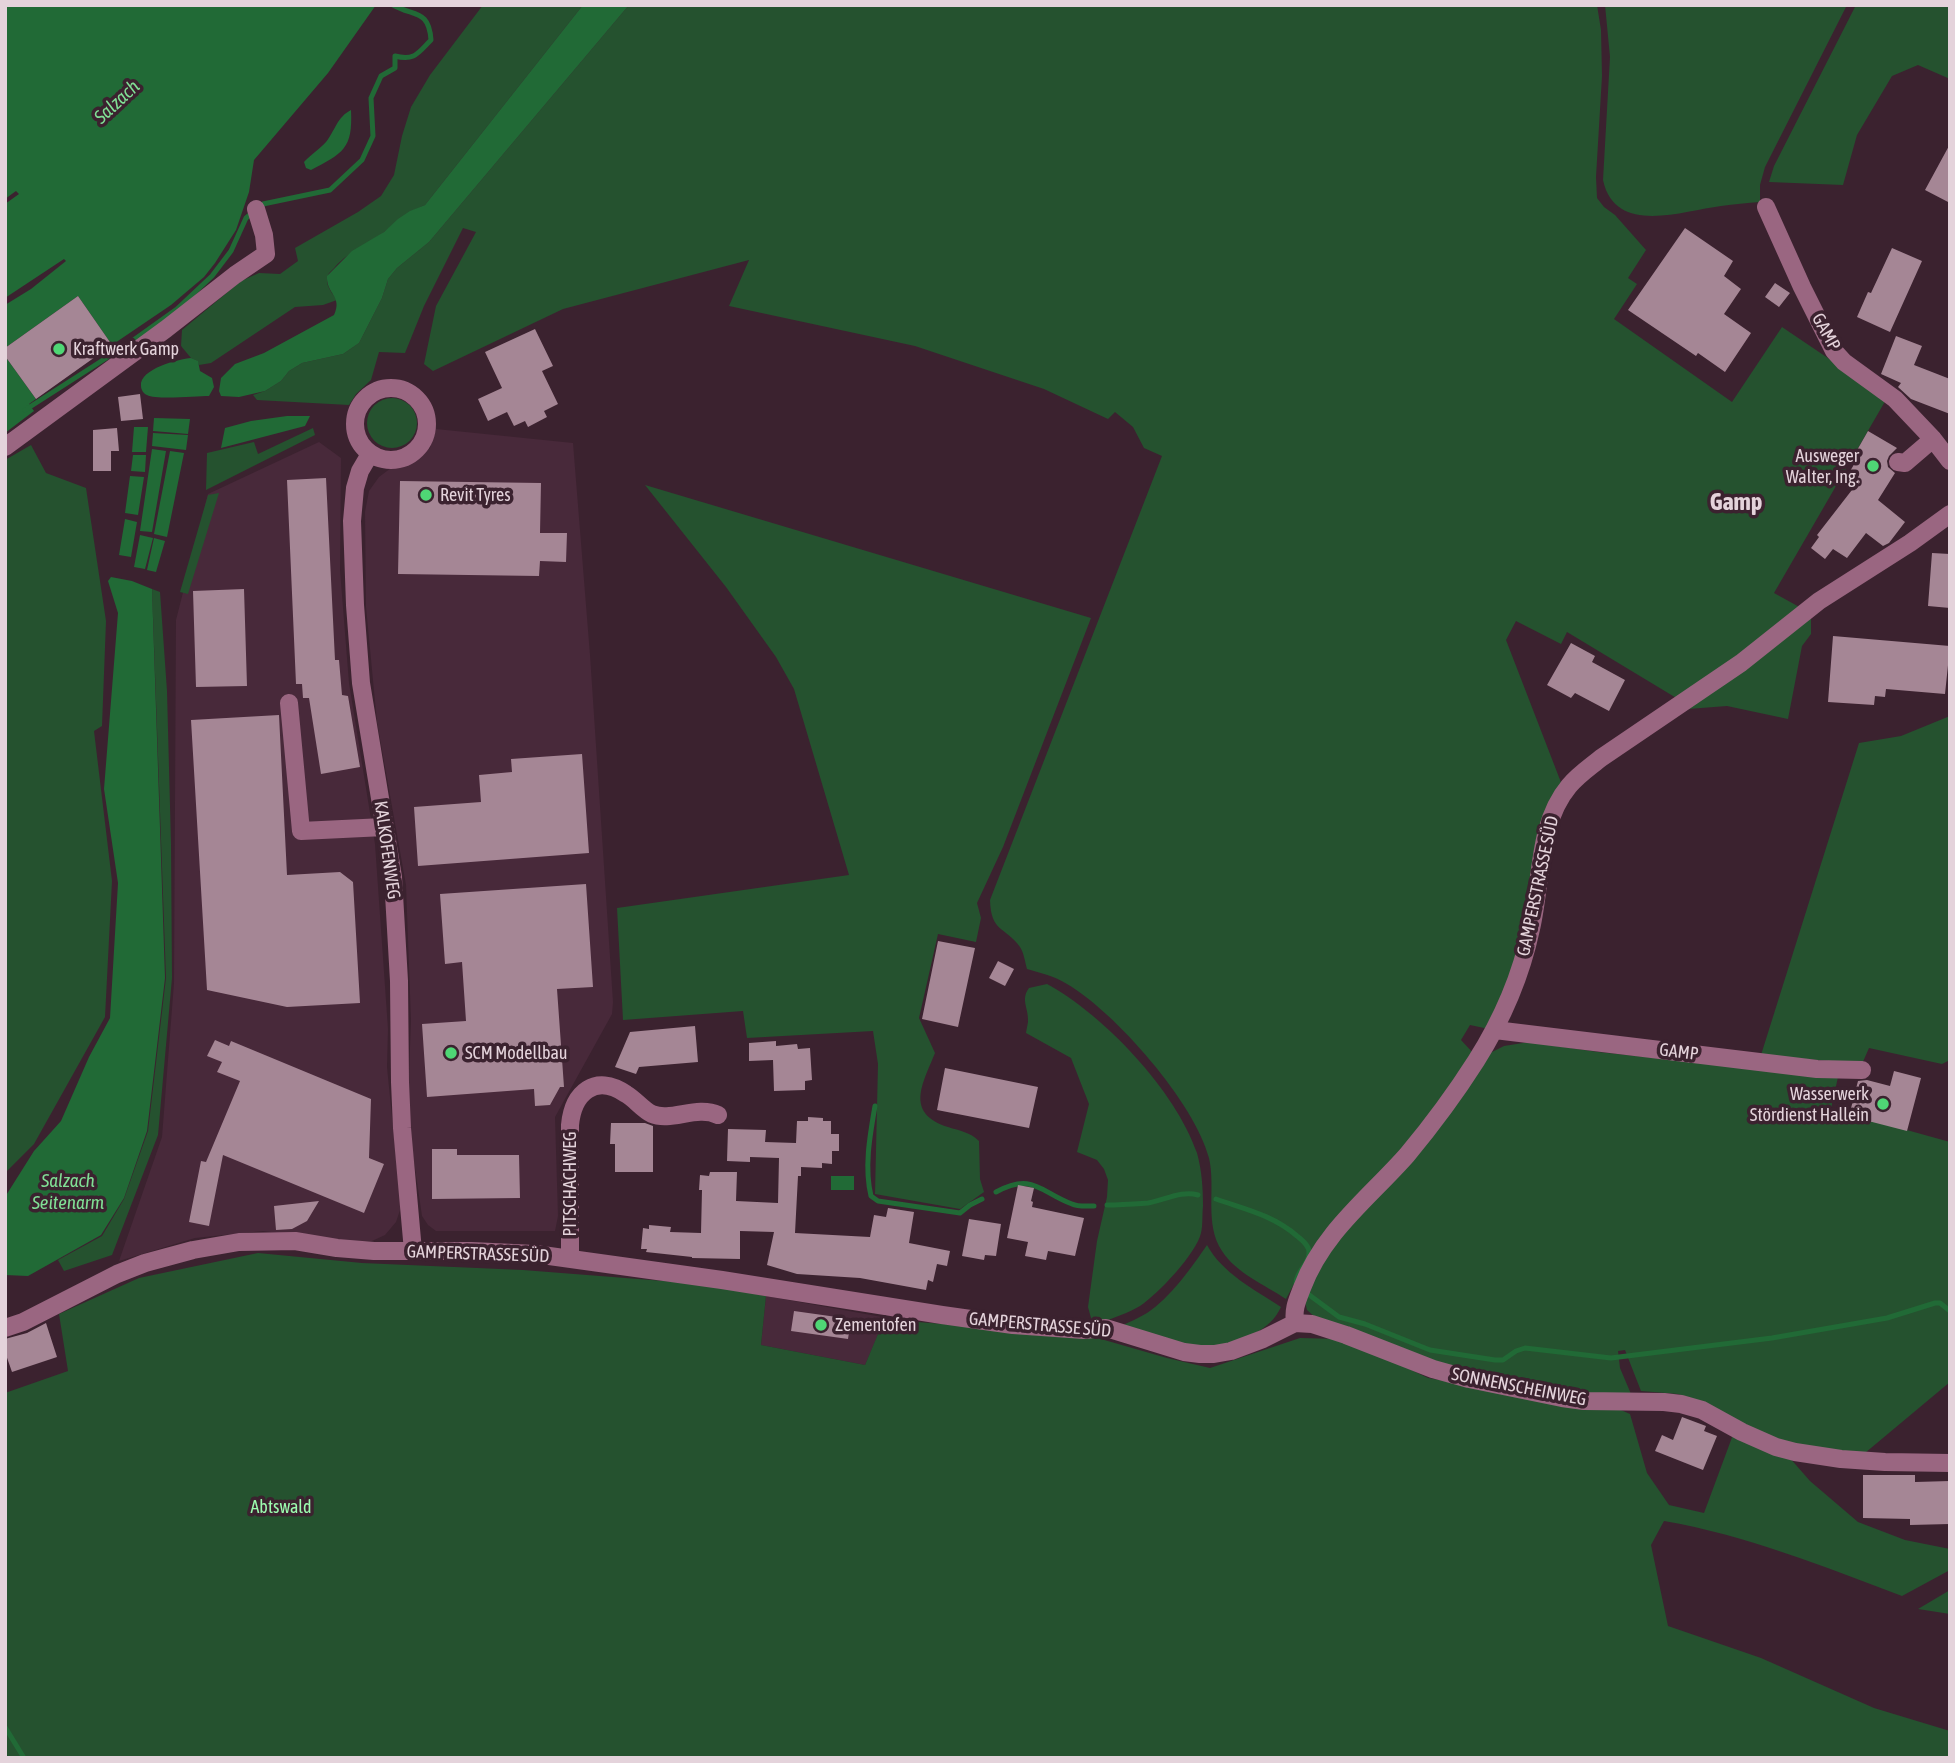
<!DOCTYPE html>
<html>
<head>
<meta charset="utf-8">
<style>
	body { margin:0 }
	#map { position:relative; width:1955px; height:1763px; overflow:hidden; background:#3b222f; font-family:"Asap Condensed",sans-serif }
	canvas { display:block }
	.frame { position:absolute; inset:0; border:7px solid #e4d3db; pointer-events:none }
</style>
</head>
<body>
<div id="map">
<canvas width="1955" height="1763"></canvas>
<div class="frame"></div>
</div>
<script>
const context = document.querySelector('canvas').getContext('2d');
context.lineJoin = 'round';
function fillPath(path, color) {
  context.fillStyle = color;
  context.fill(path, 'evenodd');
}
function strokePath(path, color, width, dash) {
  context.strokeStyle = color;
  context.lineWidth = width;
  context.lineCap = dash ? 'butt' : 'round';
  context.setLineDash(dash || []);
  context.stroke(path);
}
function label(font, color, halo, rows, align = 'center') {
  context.font = font + ' "Asap Condensed",sans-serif';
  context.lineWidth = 7;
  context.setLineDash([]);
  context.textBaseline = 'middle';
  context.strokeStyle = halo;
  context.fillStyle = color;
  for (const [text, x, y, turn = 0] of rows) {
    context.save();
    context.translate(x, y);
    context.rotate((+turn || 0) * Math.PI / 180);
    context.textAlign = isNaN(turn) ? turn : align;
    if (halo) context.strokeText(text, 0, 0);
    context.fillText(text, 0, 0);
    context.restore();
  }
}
const built = new Path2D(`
	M436,429L573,443L590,655L613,1002L612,1014L555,1117L558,1216L555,1231H436L428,1225L422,1216L412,1148L408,1100L411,1021L406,885L377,722L366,607L365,512L369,491L379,477L391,468L419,457L430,448Z
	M319,442L341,458L340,570L349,683L375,844L388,1029L387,1067L401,1207L396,1222L385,1235L372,1241L350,1242L263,1231L195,1238L119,1261L162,1137L174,983L176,620L208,494Z
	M766,1296L904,1321L878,1335L865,1365L761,1345Z`);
const green = new Path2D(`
	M483,5H583L425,205C406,213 400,219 384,232C367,246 351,249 335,267C333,270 329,272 328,275C324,284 332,293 337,300L323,305L295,307L211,363L199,365L197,361L191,358L181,346L182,330L241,281L259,273L280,274L298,261L295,248L358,212L381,196L394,175L402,136L411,107L430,75Z
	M629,5H1597L1601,30L1602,76L1596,177L1597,198L1604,207L1615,215L1646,250L1628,278L1637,284L1614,319L1732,402L1782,327L1887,398L1774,593L1803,609L1678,699L1567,632L1561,644L1516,621L1506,640L1562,785L1521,946L1489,1029L1470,1025L1461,1040L1474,1054L1440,1105L1302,1269L1286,1299C1265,1285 1236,1273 1222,1251C1204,1224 1216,1188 1209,1158C1195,1103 1115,1012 1067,984C1054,976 1041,973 1027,969C1025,962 1024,953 1020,947C1005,926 991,933 990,900L1162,456L1144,448L1133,427L1115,412L1108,419L1044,389L915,346L729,306L749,260L563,309L433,371L424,364L436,306L476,232L463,228L424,306L405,353L379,352L371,380L356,394L349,405L257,400L253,395L265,391L281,381L289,371L302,363L343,354L359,343L382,298L388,279L397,268L429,242Z
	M1605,5H1847L1765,167L1760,185V202C1747,203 1734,204 1721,206C1682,211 1615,236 1603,180L1610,57Z
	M1856,5H1950V79L1918,65L1892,76L1857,135L1843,185L1769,182L1774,166Z
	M367 423a25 25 0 1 1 50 0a25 25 0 1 1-50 0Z
	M313,428L315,435L206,490L207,453L254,442L258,454Z
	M31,445L46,473L86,488L106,621L102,726L94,731L112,881L105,1017L34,1144L5,1173V460Z
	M645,485L1091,618L1003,847L977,903L981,918L976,942L938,934L919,1018L935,1053C923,1083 904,1113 948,1127C960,1131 970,1132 979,1141L980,1179L984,1192L960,1209L875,1194L878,1064L873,1031L747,1038L743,1011L623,1020L617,908L849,875L794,689L776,657L726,587Z
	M219,493L188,594L180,592L208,495Z
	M152,589L160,592L167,691L171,844L172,978L158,1135L112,1255L64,1271L58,1260L102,1236L124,1199L148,1131L166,978Z
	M1807,617L1811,619V634L1802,646L1788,719L1727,706L1688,709Z
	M1950,716V1060L1942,1064L1869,1048L1862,1064L1761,1055L1859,743L1901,736Z
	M1047,984C1104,1015 1176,1091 1197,1153C1202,1171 1203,1189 1203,1206C1202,1215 1203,1225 1201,1233C1196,1254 1158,1294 1140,1306C1128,1313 1113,1318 1100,1323H1096L1091,1318L1088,1307L1097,1241L1107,1197L1108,1180L1104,1169L1097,1160L1077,1152L1089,1104L1071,1058L1026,1033C1026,1033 1028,1022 1028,1022C1029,1008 1020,1000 1029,988Z
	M1529,1042L1598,1052L1838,1077L1831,1109L1950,1142V1382L1865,1453H1831L1778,1442L1714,1408L1678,1394L1641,1391L1625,1350L1618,1351L1620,1368L1631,1394H1584L1448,1368L1316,1318L1307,1310L1304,1298L1322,1256L1486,1055L1504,1046Z
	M1207,1245C1222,1273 1255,1290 1281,1307C1275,1320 1266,1327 1254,1334C1245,1340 1234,1345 1224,1348C1198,1353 1146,1334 1121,1326C1129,1322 1139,1318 1147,1313C1170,1298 1192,1267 1207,1245Z
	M258,1253L362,1263L523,1270L702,1284L766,1296L761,1345L865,1365L878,1334L904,1321L1087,1335L1167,1358L1210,1368L1300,1338L1338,1339L1374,1352L1428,1378L1485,1388L1614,1407L1630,1414L1647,1473L1669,1505L1704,1513L1734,1432L1789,1457L1810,1481L1858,1522L1905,1540L1950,1549V1570L1902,1596C1825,1567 1746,1535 1664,1521L1651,1545L1668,1626L1761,1658L1874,1708L1950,1731V1758H5V1393L68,1371L59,1314L139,1278Z
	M1950,1590V1614L1918,1609Z`);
const water = new Path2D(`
	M5,5H376L328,73L254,160L249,192L236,230L215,263L204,277L171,305L112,345L78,296L5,348V305L31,289L66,261L64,259L5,298V204L19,194L16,191L5,199Z
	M583,5H629L429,242L397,268L388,279L382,298L359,343L343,354L302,363L289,371L281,381L265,391L239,397L221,396L219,391L221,378L235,364L264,353L334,315C343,296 326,294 327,276L352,251L384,232L398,219L410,211L425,205Z
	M351,110C353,149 343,153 311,170L306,168L304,162C310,155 320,149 326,142C335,131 337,117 351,110Z
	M5,356L36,399L29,404L34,411L5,433Z
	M191,358L198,361L200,371L212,378L214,387L209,396C197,396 156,400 147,395C144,394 141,390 141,386C139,369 179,359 191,358Z
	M287,416H310L305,426L221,448L225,428L251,421Z
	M154,418L190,419L188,434L153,431Z
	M134,427H148L146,452H132Z
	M153,433L188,435L186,450L152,446Z
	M152,449L166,451L152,532L140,531Z
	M170,451L184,453L167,537L154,534Z
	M133,455H146L145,472L131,471Z
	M130,476L144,477L138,515L125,513Z
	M125,519L137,522L131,557L119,555Z
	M140,535L153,538L145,569L134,567Z
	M154,538L165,541L156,572L147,570Z
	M111,577L132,581L152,589L165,978L147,1131L124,1198L101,1235L28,1276L5,1275V1197L34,1151L61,1121L89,1057L110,1018L118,883L104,789L118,613L108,581Z
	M831,1176H854V1190H831Z`);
const stream = new Path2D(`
	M25,410L128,344L177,309L212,276L231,251L246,218L263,204L330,190L362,160L373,136L371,98L381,76L395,68V56C415,61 418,53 431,40C429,9 414,17 393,5
	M875,1106C870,1135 864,1167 871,1196L878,1201L960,1213L970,1205L982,1199
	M996,1192C1033,1172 1040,1192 1072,1204C1078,1207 1087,1206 1094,1206
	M1216,1199C1244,1209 1273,1215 1297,1236C1302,1240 1310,1246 1309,1253C1309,1265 1296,1271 1296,1283
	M1107,1205C1121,1205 1134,1204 1148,1203C1165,1200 1182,1190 1198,1195
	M1308,1294L1339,1317L1365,1324L1430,1350L1495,1360H1503L1516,1351L1525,1348L1611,1358L1772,1338L1887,1318L1935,1303H1940L1950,1311
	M5,1727L24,1758`);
const building = new Path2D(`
	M1950,144V203L1925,190Z
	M1685,228L1733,261L1724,276L1741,289L1724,314L1751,333L1725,372L1698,353L1696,356L1628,310Z
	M1892,248L1922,261L1890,332L1857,317L1868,292L1871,293Z
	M1775,283L1790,293L1779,307L1765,297Z
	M78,296L112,345L36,399L5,356V348Z
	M535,329L553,366L542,371L558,404L544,411L547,417L528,427L525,421L514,426L507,412L488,421L478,399L502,388L485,352Z
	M1896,336L1922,346L1914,365L1950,379V414L1911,399L1898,387L1901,383L1881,374Z
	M140,394L143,419L121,421L118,397Z
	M117,428L119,451H111V471H93V430Z
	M1868,431L1897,448L1889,456L1887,461L1888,467L1895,473L1878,500L1905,522L1889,543L1883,546L1866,533L1847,558L1833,549L1825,559L1811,548L1819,537L1817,535L1855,486L1845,480L1860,454L1856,452Z
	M326,478L335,660H339L342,695L348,696L360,767L321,774L309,698H303L302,684H296L287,480Z
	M400,481L541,483L540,533H567L566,562L540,561L539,576L398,574Z
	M1932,553L1950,554V608L1928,606Z
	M244,589L247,686L196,687L193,591Z
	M1833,636L1950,646L1945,694L1886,689L1885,697L1875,696L1874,705L1828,702Z
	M1571,643L1595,656L1592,662L1625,680L1609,711L1575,693L1571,698L1547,685Z
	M279,715L287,875L340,872L353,882L360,1003L287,1007L207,990L191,720Z
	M582,754L589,853L418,866L414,807L481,802L479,775L512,772L511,759Z
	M586,884L593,987L557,989L564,1087H560L550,1105L535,1106L534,1089L427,1097L422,1024L466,1021L462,962L445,964L440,894Z
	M938,941L975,948L958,1027L922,1019Z
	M998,961L1014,969L1005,986L989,978Z
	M695,1026L698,1062L639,1067L636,1074L615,1067L630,1032Z
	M215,1040L229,1046L231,1041L371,1099L369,1158L384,1164L364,1213L223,1155L209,1226L189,1222L201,1161L206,1162L240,1081L217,1072L222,1062L207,1056Z
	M776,1041V1046L797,1044L798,1049L810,1048L812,1080L805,1081V1090L774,1091L773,1060L749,1061V1043Z
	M945,1068L1038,1087L1029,1128L937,1110Z
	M1894,1071L1921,1078L1907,1131L1849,1116L1858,1081L1867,1080L1890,1086Z
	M808,1117L823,1118V1121H831V1134H839V1151H832V1164L822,1163V1168L801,1167V1176H798L795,1233L870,1237L874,1215L886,1217L888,1208L914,1212L909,1243L950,1251L947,1266L937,1264L933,1282L928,1280L926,1290L860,1278L797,1274L767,1265L774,1232L740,1231V1259L692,1258V1257L646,1252L647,1249H641L643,1228L649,1229V1225L671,1227L670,1232L701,1233L702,1190H699L700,1175L709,1176L710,1172H737L736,1201L778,1203L779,1158L750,1157V1162L727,1161L728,1129L766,1130L765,1142L796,1143L797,1121H808Z
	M611,1123H645L653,1126V1172H615V1144H610Z
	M432,1149H457V1155H519L520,1198L432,1199Z
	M1018,1185L1034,1188L1031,1201L1033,1202L1032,1207L1084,1218L1075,1256L1048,1251L1046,1260L1025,1256L1028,1242L1007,1238Z
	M319,1201L307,1221L292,1229L276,1230L274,1206Z
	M969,1219L1001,1224L996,1256L985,1255L984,1260L962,1256Z
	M794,1311L851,1319L848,1339L791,1331Z
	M46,1323L57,1357L12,1372L5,1352V1339L27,1333Z
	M1682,1417L1706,1426L1704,1431L1717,1436L1703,1470L1655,1451L1662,1435L1673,1440Z
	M1863,1475H1915V1482L1950,1481V1524L1910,1525V1519L1863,1518Z`);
const minor = new Path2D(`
	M1766,207L1802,287L1834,351L1844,362L1895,399L1933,439L1950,461
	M355 424a36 36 0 1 1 72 0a36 36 0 1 1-72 0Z
	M5,447L166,329L235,275L266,254L264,235L256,209
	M370,454L360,471L355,488L352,521L355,605L361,683L393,877L399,981L400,1082L402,1128L413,1251
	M1898,462L1905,463L1933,439
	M289,703L301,831L384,827
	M1495,1030L1817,1069L1862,1070
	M570,1259V1125C573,1093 595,1073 626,1094C635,1099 643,1110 652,1114C671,1122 697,1105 718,1115
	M1295,1323C1293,1309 1297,1301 1302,1288C1323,1232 1369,1198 1407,1155C1432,1125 1455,1094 1476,1061C1502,1020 1521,976 1531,929C1542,882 1537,824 1569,786C1578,775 1590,767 1601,758L1741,663L1819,601L1910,543L1950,514
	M5,1328L23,1322L117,1274L145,1263L193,1250L239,1242L295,1241L337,1248L374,1251H471L535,1254L722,1280L942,1315L1013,1325L1084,1330L1106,1328L1184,1352L1200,1354H1214L1231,1351L1263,1339L1295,1323L1312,1324L1346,1335L1433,1369L1469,1379L1562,1398L1584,1401L1664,1402L1681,1404L1702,1410L1742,1432L1776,1447L1795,1452L1841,1459L1885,1462L1950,1463`);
const markers = [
	[59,349,7,"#4fd675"],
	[1873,466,7,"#4fd675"],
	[426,495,7,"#4fd675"],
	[451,1053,7,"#4fd675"],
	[1883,1104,7,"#4fd675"],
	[821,1325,7,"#4fd675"]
];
const streetNames = [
	["GAMP",1826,332,61],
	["KALKOFENWEG",387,850,82],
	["GAMPERSTRASSE SÜD",1538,886,-78],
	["GAMP",1679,1052,7],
	["PITSCHACHWEG",570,1184,-90],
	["GAMPERSTRASSE SÜD",478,1254,2],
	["GAMPERSTRASSE SÜD",1040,1325,5],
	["SONNENSCHEINWEG",1519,1387,11]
];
const poiNames = [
	["Kraftwerk Gamp",73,349],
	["Ausweger",1859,456,"right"],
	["Walter, Ing.",1859,477,"right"],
	["Revit Tyres",440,495],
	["SCM Modellbau",465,1053],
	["Wasserwerk",1869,1094,"right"],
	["Stördienst Hallein",1869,1115,"right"],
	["Zementofen",835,1325]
];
const parkNames = [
	["Abtswald",281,1507]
];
const waterNames = [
	["Salzach",117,102,-43],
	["Salzach",68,1181],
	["Seitenarm",68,1203]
];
const districtNames = [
	["Gamp",1736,502]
];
fillPath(built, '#48293a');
fillPath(green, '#25522f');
fillPath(water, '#216a36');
strokePath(stream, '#216a36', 5);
fillPath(building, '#a58695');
strokePath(minor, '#9a6681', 18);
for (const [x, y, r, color] of markers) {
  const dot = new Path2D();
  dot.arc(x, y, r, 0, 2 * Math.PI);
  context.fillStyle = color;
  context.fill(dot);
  strokePath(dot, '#3b222f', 2.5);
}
label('18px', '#e4d3db', '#3b222f', streetNames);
label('18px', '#e4d3db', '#3b222f', poiNames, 'left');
label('18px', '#9cfcaf', '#3b222f', parkNames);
label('italic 19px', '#80e095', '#3b222f', waterNames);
label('bold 24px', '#e4d3db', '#3b222f', districtNames);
</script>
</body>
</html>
